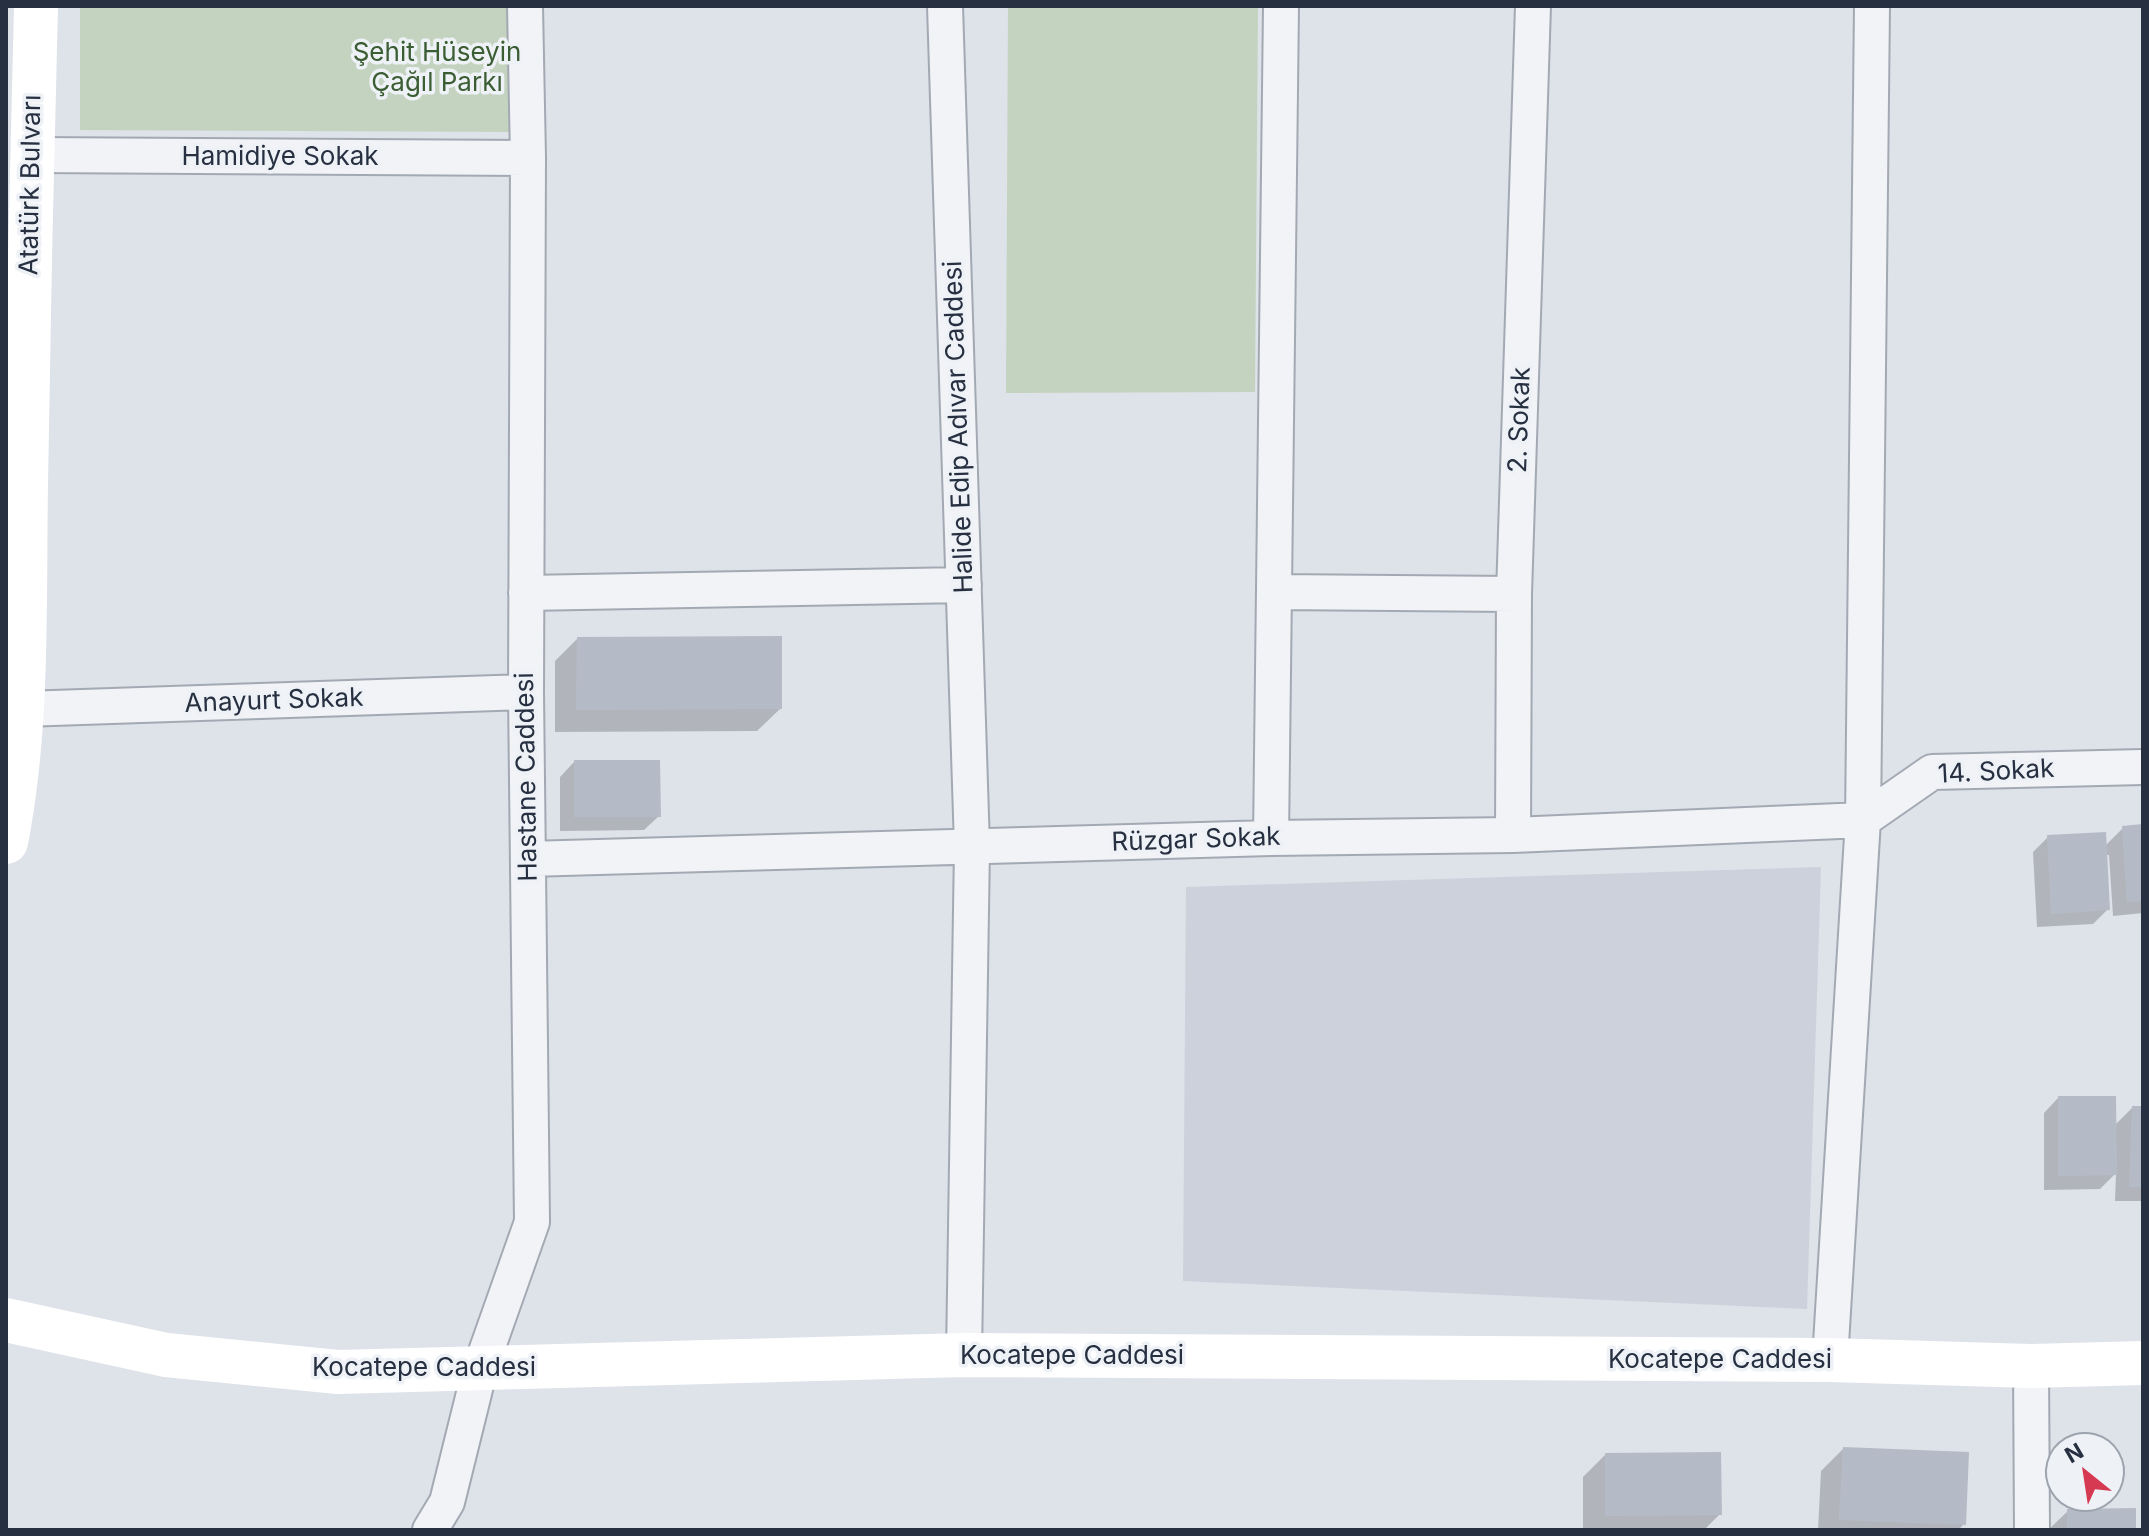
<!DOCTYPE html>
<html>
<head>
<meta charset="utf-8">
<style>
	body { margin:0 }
	#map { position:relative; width:2149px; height:1536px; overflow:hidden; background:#dee2e9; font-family:Inter,sans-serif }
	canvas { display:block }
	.frame { position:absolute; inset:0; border:8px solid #263041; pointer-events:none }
	.north { position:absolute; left:2045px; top:1432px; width:80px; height:80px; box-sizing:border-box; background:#eef1f6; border:2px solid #9ea4ae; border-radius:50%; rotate:330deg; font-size:22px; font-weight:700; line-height:32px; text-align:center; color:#263041 }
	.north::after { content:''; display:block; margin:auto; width:28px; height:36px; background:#d63a53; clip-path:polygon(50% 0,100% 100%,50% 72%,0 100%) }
</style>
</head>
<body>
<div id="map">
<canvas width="2149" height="1536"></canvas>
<div class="frame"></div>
<div class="north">N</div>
</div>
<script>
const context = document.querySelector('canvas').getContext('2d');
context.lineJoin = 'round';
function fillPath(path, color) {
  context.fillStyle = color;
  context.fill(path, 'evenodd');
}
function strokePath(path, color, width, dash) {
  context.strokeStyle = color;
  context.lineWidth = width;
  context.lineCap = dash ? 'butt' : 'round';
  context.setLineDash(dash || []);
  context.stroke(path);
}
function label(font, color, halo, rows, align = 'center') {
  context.font = font + ' Inter,sans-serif';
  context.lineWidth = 7;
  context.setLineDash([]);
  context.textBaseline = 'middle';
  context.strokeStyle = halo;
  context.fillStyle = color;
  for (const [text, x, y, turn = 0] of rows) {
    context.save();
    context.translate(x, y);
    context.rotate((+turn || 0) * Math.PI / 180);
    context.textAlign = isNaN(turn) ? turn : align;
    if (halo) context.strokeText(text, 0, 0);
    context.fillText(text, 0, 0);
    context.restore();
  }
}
const built = new Path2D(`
	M1821,867L1807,1309L1183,1281L1186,887Z`);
const green = new Path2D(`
	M80,6H513L518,132L80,130Z
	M1008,6H1258L1255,392L1006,393Z`);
const shadow = new Path2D(`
	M577,639L780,709L757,731L555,732V661Z
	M574,762L659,816L644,830L560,831V777Z
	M2143,827V913L2113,916L2109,855H2105L2108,909L2093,924L2037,927L2033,852L2048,837L2105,846L2123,828Z
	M2058,1098L2114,1126L2132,1108H2143V1201H2115L2116,1173L2100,1189L2044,1190V1113Z
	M1843,1449L1964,1524L1958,1530H1818L1821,1471Z
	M1605,1455L1720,1514L1704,1530H1583V1477Z
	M2068,1511L2134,1530H2048Z`);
const building = new Path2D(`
	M782,636V709L576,710L577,637Z
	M574,760H660L661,817H574Z
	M2143,824V901L2127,902L2122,826Z
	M2106,832L2110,910L2051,914L2047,835Z
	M2058,1096H2116L2117,1175L2058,1176Z
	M2132,1106H2143V1187H2129Z
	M1843,1447L1969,1452L1966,1525L1839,1520Z
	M1721,1452L1722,1515L1605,1516V1453Z
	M2136,1508V1530H2067V1509Z`);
const street = new Path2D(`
	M945,6L972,847L964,1355
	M32,155L528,158
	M1274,592L1514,594
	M526,593L964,585
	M23,709L526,692
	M1863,820L1932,772L2143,767
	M1513,835L1514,594L1533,6
	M1271,838L1281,6
	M528,859L1271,838L1513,835L1863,820
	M1830,1360L1863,820L1872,6
	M2031,1366L2032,1530
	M430,1530L447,1502L480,1369L532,1222L526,692L528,158L525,6`);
const secondary = new Path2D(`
	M6,842C29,725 24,604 26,485C28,325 32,166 36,6
	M6,1320L166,1355L338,1372L964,1355L1830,1360L2031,1366L2143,1363`);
const parkNames = [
	["Şehit Hüseyin",437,53],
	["Çağıl Parkı",437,83]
];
const streetNames = [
	["Hamidiye Sokak",280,157],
	["Atatürk Bulvarı",31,185,-89],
	["2. Sokak",1520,420,-88],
	["Halide Edip Adıvar Caddesi",959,427,-92],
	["Anayurt Sokak",274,701,-2],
	["14. Sokak",1996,772,-3],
	["Hastane Caddesi",527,777,-91],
	["Rüzgar Sokak",1196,840,-2],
	["Kocatepe Caddesi",1072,1356],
	["Kocatepe Caddesi",1720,1360],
	["Kocatepe Caddesi",424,1368]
];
fillPath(built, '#ccd1db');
fillPath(green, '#c4d3bf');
fillPath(shadow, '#0003');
fillPath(building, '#b5bbc6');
strokePath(street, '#a3a9b3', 38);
strokePath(street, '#f1f3f7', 34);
strokePath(secondary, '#fff', 44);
label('26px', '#3b5d33', '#eef1f6', parkNames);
label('26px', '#263041', '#eef1f6', streetNames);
</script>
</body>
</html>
